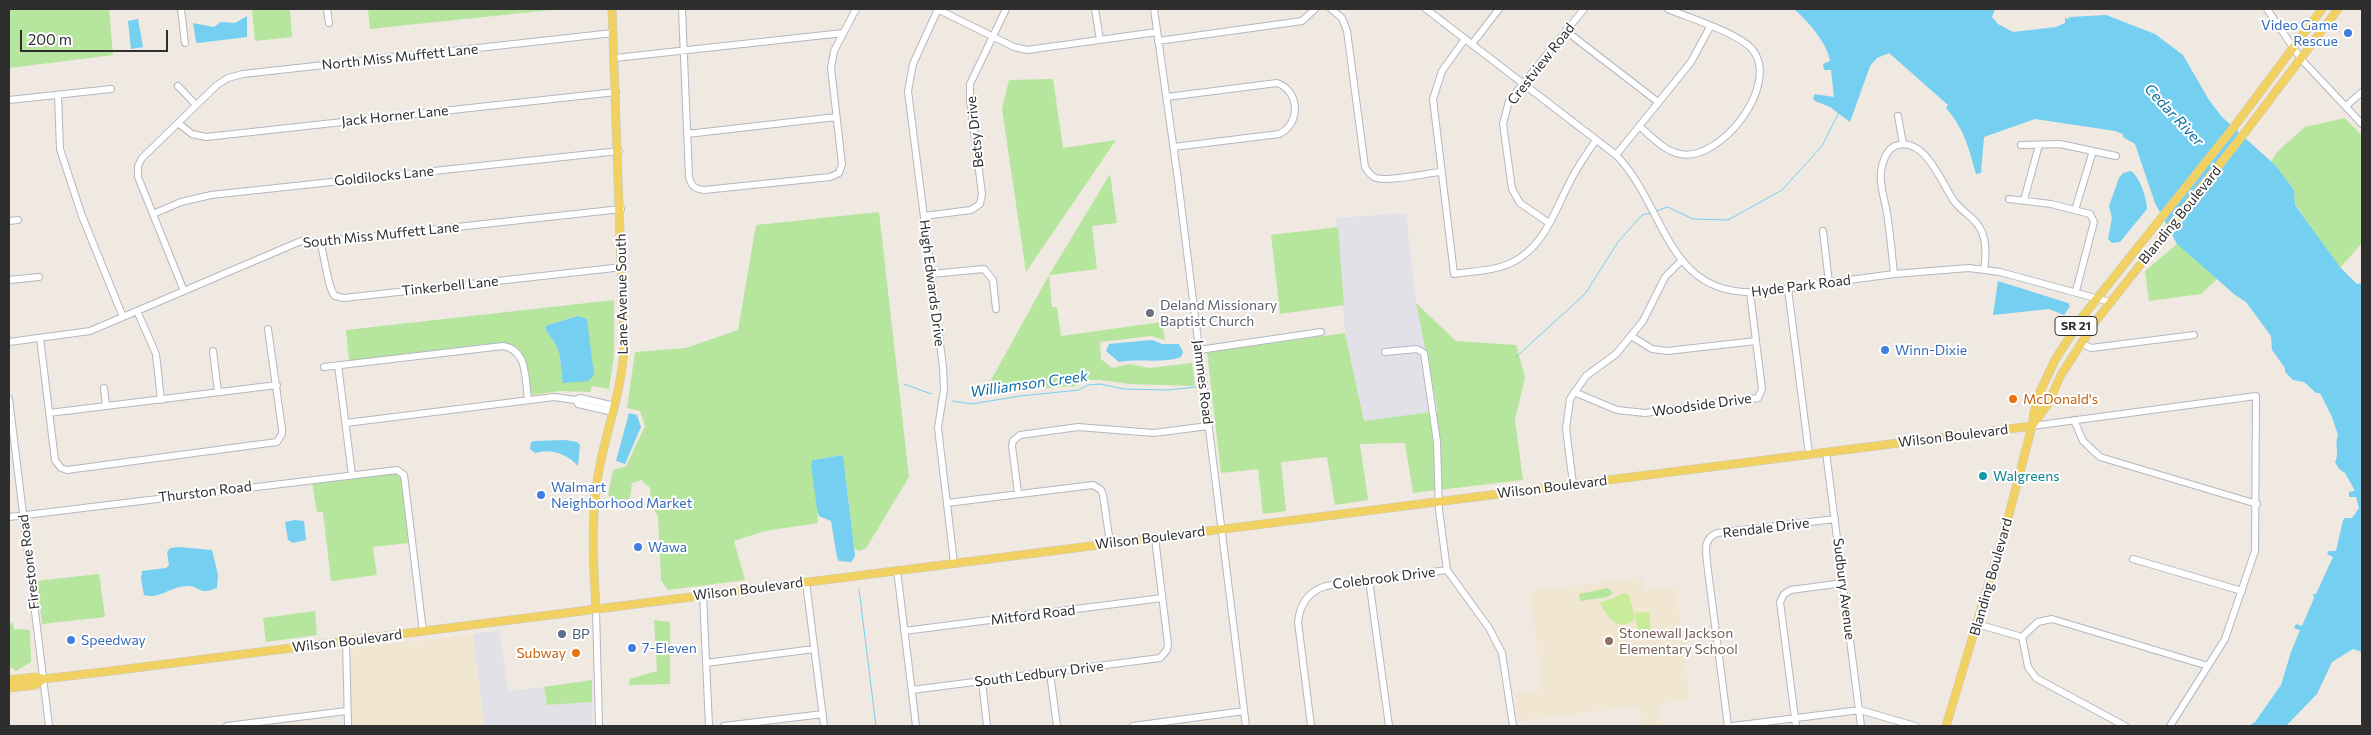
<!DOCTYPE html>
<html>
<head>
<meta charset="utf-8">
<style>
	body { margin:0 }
	#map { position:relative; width:2371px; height:735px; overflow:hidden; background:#efe9e1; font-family:Commissioner,sans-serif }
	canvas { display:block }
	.frame { position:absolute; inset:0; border:10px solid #2e2e2e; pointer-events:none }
	.scale { position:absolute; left:20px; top:30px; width:148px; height:22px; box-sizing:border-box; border:2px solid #2e2e2e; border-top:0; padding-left:6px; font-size:15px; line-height:18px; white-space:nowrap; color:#2e2e2e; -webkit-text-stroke:4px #fff; paint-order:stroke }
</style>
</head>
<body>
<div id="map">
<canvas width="2371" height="735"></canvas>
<div class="frame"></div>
<div class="scale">200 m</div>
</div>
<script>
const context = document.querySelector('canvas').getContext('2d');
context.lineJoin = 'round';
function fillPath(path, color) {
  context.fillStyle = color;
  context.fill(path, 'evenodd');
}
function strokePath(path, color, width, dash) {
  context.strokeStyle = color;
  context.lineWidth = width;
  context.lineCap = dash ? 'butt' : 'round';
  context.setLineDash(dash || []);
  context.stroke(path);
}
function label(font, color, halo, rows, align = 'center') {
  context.font = font + ' Commissioner,sans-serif';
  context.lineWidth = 4;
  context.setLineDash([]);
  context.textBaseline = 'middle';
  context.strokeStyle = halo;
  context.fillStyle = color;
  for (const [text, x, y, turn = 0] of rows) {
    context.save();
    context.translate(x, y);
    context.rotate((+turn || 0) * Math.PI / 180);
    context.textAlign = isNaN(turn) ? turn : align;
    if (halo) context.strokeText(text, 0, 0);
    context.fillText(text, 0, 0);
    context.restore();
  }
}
const industrial = new Path2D(`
	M1406,213L1416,303L1439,411L1364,421L1345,333L1336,218Z
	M499,630L508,691L544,687L547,705L593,702L592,725L484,726L473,634Z`);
const education = new Path2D(`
	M1643,577L1645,591L1676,587L1690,700L1658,704L1661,726H1642L1639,706L1518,721L1515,694L1542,690L1530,591Z
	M473,634L484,726H353L351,705V649Z`);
const green = new Path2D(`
	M9,9H109L113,55L9,68Z
	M252,9H290L292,37L255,41Z
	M368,9H560L370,29Z
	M1053,79L1063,148L1116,140L1026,272L1002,109L1009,80Z
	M2345,118L2362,136V243L2340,268L2295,204L2294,190L2271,162L2277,152L2305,127Z
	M1110,174L1117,223L1092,226L1097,269L1049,275L1052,307H1057L1061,336L1162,322L1165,340L1151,336L1100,342L1101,359L1112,368L1130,364L1149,368L1192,363L1195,386L1130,384L1100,380H1084L1075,386L984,393L1049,275Z
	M879,212L909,477L866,548L859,551L854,548L843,455L813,460L818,523L765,531L734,541L745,580L668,590L661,580L658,516L651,504L650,488L641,480L632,483L630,498L615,504L608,495L613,470L626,466L645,426L640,411L627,408L635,352L686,348L738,330L756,225Z
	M1338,227L1344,305L1280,314L1271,235Z
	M2177,244L2217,279L2201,294L2149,301L2145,271Z
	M614,300V355L609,389L592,386L590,392L560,391L533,395L529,390L525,359L518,348L511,344H485L349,361L346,330ZM578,316L561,377C561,367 561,357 557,347C554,339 546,334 545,326Z
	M1416,303L1456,341L1516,345L1525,377L1515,420L1523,480L1413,493L1405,443L1360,444L1368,500L1335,505L1327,457L1281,462L1286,511L1263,514L1258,469L1221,473L1207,352L1345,333L1364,421L1438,411Z
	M393,474L400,475L403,481L409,543L373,547L377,575L331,581L323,512H317L312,483Z
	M99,574L105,617L42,624L37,581Z
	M1608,588L1613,593L1608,597L1580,601L1579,594Z
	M315,611L317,635L266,642L263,618Z
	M654,620L670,622V684L629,685L630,679L657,671Z
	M13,623L14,629L30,630L31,662L16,671L9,666V624Z
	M592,680V702L547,705L544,687Z`);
const pitch = new Path2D(`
	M1625,593L1629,595L1635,618C1619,634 1607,617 1600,603Z
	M1649,612L1651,632L1638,633L1635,613Z`);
const water = new Path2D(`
	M1794,9H1995L1992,17L1998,24L2013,32L2056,27L2065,23V18L2068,19L2070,17L2106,15L2155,34L2183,55L2209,100L2222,117L2276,166L2294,190L2295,205L2340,267L2357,284L2362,283V652L2353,649L2332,662L2317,694L2286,726H2249L2255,722L2281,685L2291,652L2300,630L2294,628L2296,624L2302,626L2314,598L2313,594H2316L2333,557L2327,554L2329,551H2336L2343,520L2345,518H2352L2359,508L2356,497H2349V492L2354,491V489L2345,473L2339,469L2335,462C2340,453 2334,444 2338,435L2332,417L2320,393H2316L2304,382L2293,380L2285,372V368L2272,350L2271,336L2246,302L2235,295L2177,244L2155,203L2135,144L2123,137V134L2115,131L2035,119L1984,137L1981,173L1976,174C1969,149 1964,128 1946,108L1948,105L1889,53L1877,58L1870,66L1850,122L1830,107L1815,101L1813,98L1815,94L1834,97L1831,70H1824L1823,64L1830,61C1828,44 1807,20 1794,9Z
	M247,16V37L198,43L196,42L193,23L214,27L221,22L235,23Z
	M138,19L143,47L131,49L128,21Z
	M2131,171C2140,177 2147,199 2147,209L2120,242L2112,243L2108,239L2112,218L2109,206L2119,178L2123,173Z
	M1998,281L2068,303L2070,306L2064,315L2049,309L1993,315Z
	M578,316L587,319L594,375L588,381L563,383C560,371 562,358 557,347C554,339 546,334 545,326Z
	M1152,340L1162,344H1179L1183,352L1181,357C1161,364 1140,358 1119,362L1106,351L1109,344Z
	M629,413L637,415L641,427L625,464L616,461Z
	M565,440L577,442L580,445L578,466C567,454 551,448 535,453L530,449L531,442L535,441Z
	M843,455L855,556L851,562L839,561L837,557L831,521L819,516L817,510L811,464L813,460Z
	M295,520L304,521L306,540L293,543L288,540L285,522Z
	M179,547L212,550L218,575L217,588C199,596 198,585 187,586C171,586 159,600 144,595L141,579L142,571L166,568L169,565L167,552L170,548Z`);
const stream = new Path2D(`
	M1656,211L1668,207L1693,219L1728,220L1782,190L1822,146L1839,112
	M1516,357L1585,294L1618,242L1642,215L1650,213
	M904,384L931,394
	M953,401L971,404L1020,396L1079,390L1088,385L1100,384L1124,389L1167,390L1196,387
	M859,589L876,726`);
const minor = new Path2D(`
	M181,9L185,43
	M327,9L329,23
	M682,9L689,177C691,186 695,189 704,190L830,177L839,173L842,164L831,68L834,51L856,9
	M937,9L1014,47L1027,50L1157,32
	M938,9L913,64L908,91L943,367L944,389L938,428L954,563
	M1095,9L1100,40
	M1154,9L1178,180L1246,726
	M1331,9L1342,18L1347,31L1365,167C1368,172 1371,176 1376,178C1388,182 1427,173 1441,172
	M1426,9L1616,155C1667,207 1665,298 1760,292L1894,274L1969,268L2000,272L2110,302
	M2267,9L2301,59L2362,124
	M1566,31L1658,102
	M1465,39L1442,71L1433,99L1454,274C1473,271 1494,271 1511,263C1546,247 1556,206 1573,176C1580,163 1588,152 1596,140
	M1158,41L1302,21L1315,9
	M1472,44L1499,9
	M615,58L843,33
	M178,86L196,105
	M58,95L60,149L82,216L123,317
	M1167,97L1277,83C1300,91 1301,124 1279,134L1174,147
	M9,100L111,89
	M2346,106L2362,92
	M1898,116L1903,144
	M178,123L192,134L206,137L616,92
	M1639,126C1651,136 1664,151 1680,154C1720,163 1783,83 1751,48C1737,33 1690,18 1668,9
	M687,134L836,117
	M2021,145L2060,144L2116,156
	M1616,155L1691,62L1710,27
	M2009,199L2051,204L2090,214L2094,222L2076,291
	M2024,200L2039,145
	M2075,210L2093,151
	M153,214L181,202L211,195L619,151
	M924,216L971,210L980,204L982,194L970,100V84L1006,9
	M9,221L18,220
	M1549,223L1520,203L1512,189L1503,124L1509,101L1584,9
	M1823,231L1829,283
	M320,242C325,256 327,287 335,296L344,298L623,267
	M931,274L984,269L993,280L996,309
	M1894,274C1892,254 1890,233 1887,213C1885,200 1879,185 1881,172C1882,163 1886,150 1895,146C1924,134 1942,184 1954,201C1963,213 1976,218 1982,232C1987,244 1986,257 1984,270
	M9,280L39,277
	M1788,289L1809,454
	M184,291L138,177V166L142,158L217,85L228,78L243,74L613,33
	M137,311L156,354L161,400
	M1631,336L1652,349L1667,351L1756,341
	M40,338L55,460L61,468L67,470L277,442L282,434V429L268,329
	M9,342L90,331L301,241L320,242L621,209
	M2081,343L2091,348L2194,335
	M1199,350L1321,332
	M213,351L218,392
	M1385,352L1417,349L1424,353L1437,442L1439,510L1447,570L1489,628L1502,653L1513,726
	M338,365L352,475
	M324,367L503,346C528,350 525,379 528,400
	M104,388L106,406
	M1574,392L1617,410L1645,413L1758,398L1762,389L1750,293
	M9,399L49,726
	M576,400L578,404L613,412
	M49,413L277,385
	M2074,420L2083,441L2100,457L2257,504
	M346,423L554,397L576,400L580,398L615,406
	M2032,426L2256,396L2255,551L2225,639L2170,726
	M1826,452L1861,726
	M1573,484L1566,429L1570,399L1586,376L1616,354L1643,321L1665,277L1681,261
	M1018,493L1012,446L1013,441L1020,435L1078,427L1154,433L1208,426
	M947,503L1093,485L1101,490L1103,495L1110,543
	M9,517L397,470L404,475L423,631
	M2133,559L2242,591
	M897,570L916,726
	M1369,580L1389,726
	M806,582L824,726
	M703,595L709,726
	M596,609L599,726
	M1977,624L2022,637
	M904,631L1162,598
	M2022,637L2038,622L2052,619L2208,666
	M2022,637L2028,667L2036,678L2125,726
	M346,641L348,726
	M706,663L814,649
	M1050,673L1057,726
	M982,681L987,726
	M912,690L1160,658L1167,650L1168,644L1155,538
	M227,726L346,711
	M724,726L823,714
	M1133,726L1244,711
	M1311,726L1298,622C1300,604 1309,591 1326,586L1447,570
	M1728,726L1707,563C1706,550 1703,539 1717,533L1835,519
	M1733,726L1860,710L1915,726
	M1796,726L1780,602L1784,594L1791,590L1843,583`);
const major = new Path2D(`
	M2033,424L2048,404L2061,375L2095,322L2246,131L2338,9
	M596,609C593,560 590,508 601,460C609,423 622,387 624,348L612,9
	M9,680L35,677L43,679L103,672L2032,426
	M9,688L36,685L43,679
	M1946,726L2007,522L2032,426L2036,400L2055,360L2083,316L2237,123L2322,9`);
const markers = [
	[2348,33,5,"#3f7fe0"],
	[1150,313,5,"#6b7280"],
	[1885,350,5,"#3f7fe0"],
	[2013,399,5,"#e8710a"],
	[1983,476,5,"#0f9aa8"],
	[541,495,5,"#3f7fe0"],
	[638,547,5,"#3f7fe0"],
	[562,634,5,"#5c6f8a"],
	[71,640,5,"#3f7fe0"],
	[1609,641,5,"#8d6e63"],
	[632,648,5,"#3f7fe0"],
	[576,653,5,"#e8710a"]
];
const shields = [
	[2076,326,42]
];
const shieldNames = [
	["SR 21",2076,326]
];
const shopNames = [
	["Video Game",2338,25,"right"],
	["Rescue",2338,41,"right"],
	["Winn-Dixie",1895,350],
	["Walmart",551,487],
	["Neighborhood Market",551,503],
	["Wawa",648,547],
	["Speedway",81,640],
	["7-Eleven",642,648]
];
const streetNames = [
	["North Miss Muffett Lane",400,57,-6],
	["Crestview Road",1541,64,-52],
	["Jack Horner Lane",395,116,-6],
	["Betsy Drive",975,132,-96],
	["Goldilocks Lane",384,176,-6],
	["Blanding Boulevard",2180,215,-51],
	["South Miss Muffett Lane",381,235,-6],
	["Hugh Edwards Drive",932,283,83],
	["Tinkerbell Lane",450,286,-6],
	["Hyde Park Road",1801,286,-7],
	["Lane Avenue South",622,294,-91],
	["Jammes Road",1203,382,83],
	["Woodside Drive",1702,405,-8],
	["Wilson Boulevard",1953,436,-7],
	["Wilson Boulevard",1552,487,-7],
	["Thurston Road",205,492,-7],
	["Rendale Drive",1766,528,-7],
	["Wilson Boulevard",1150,538,-7],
	["Firestone Road",29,562,-97],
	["Blanding Boulevard",1991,577,-74],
	["Colebrook Drive",1384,578,-7],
	["Wilson Boulevard",748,589,-7],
	["Sudbury Avenue",1844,589,83],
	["Mitford Road",1033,615,-7],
	["Wilson Boulevard",347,641,-7],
	["South Ledbury Drive",1039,674,-7]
];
const worshipNames = [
	["Deland Missionary",1160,305],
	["Baptist Church",1160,321]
];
const foodNames = [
	["McDonald's",2023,399],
	["Subway",566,653,"right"]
];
const cultureNames = [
	["Walgreens",1993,476]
];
const educationNames = [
	["Stonewall Jackson",1619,633],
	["Elementary School",1619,649]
];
const serviceNames = [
	["BP",572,634]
];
const waterNames = [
	["Cedar River",2174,115,47],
	["Williamson Creek",1029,384,-8]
];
fillPath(industrial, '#e3e1e8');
fillPath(education, '#f0e6d1');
fillPath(green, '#b6e59e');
fillPath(pitch, '#c9ec9a');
fillPath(water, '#75cff0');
strokePath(stream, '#75cff0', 1);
strokePath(minor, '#b4b7c1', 8);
strokePath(major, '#c9c9c9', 9);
strokePath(minor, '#fff', 6);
strokePath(major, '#f2d163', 8);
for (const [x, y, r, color] of markers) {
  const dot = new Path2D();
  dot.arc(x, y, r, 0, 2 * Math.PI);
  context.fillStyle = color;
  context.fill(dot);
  strokePath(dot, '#fff', 2);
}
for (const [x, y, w] of shields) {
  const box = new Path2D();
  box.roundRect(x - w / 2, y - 9.5, w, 19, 4);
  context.fillStyle = '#fff';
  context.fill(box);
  strokePath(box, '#2e2e2e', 1);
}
label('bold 12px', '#2e2e2e', null, shieldNames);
label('14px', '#366cbe', '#fff', shopNames, 'left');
label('14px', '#2e2e2e', '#fff', streetNames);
label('14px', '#5b616d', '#fff', worshipNames, 'left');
label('14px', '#c56008', '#fff', foodNames, 'left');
label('14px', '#0d838f', '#fff', cultureNames, 'left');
label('14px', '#785e54', '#fff', educationNames, 'left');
label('14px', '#4e5e75', '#fff', serviceNames, 'left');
label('italic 15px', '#0d6fa3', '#fff', waterNames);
</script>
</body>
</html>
